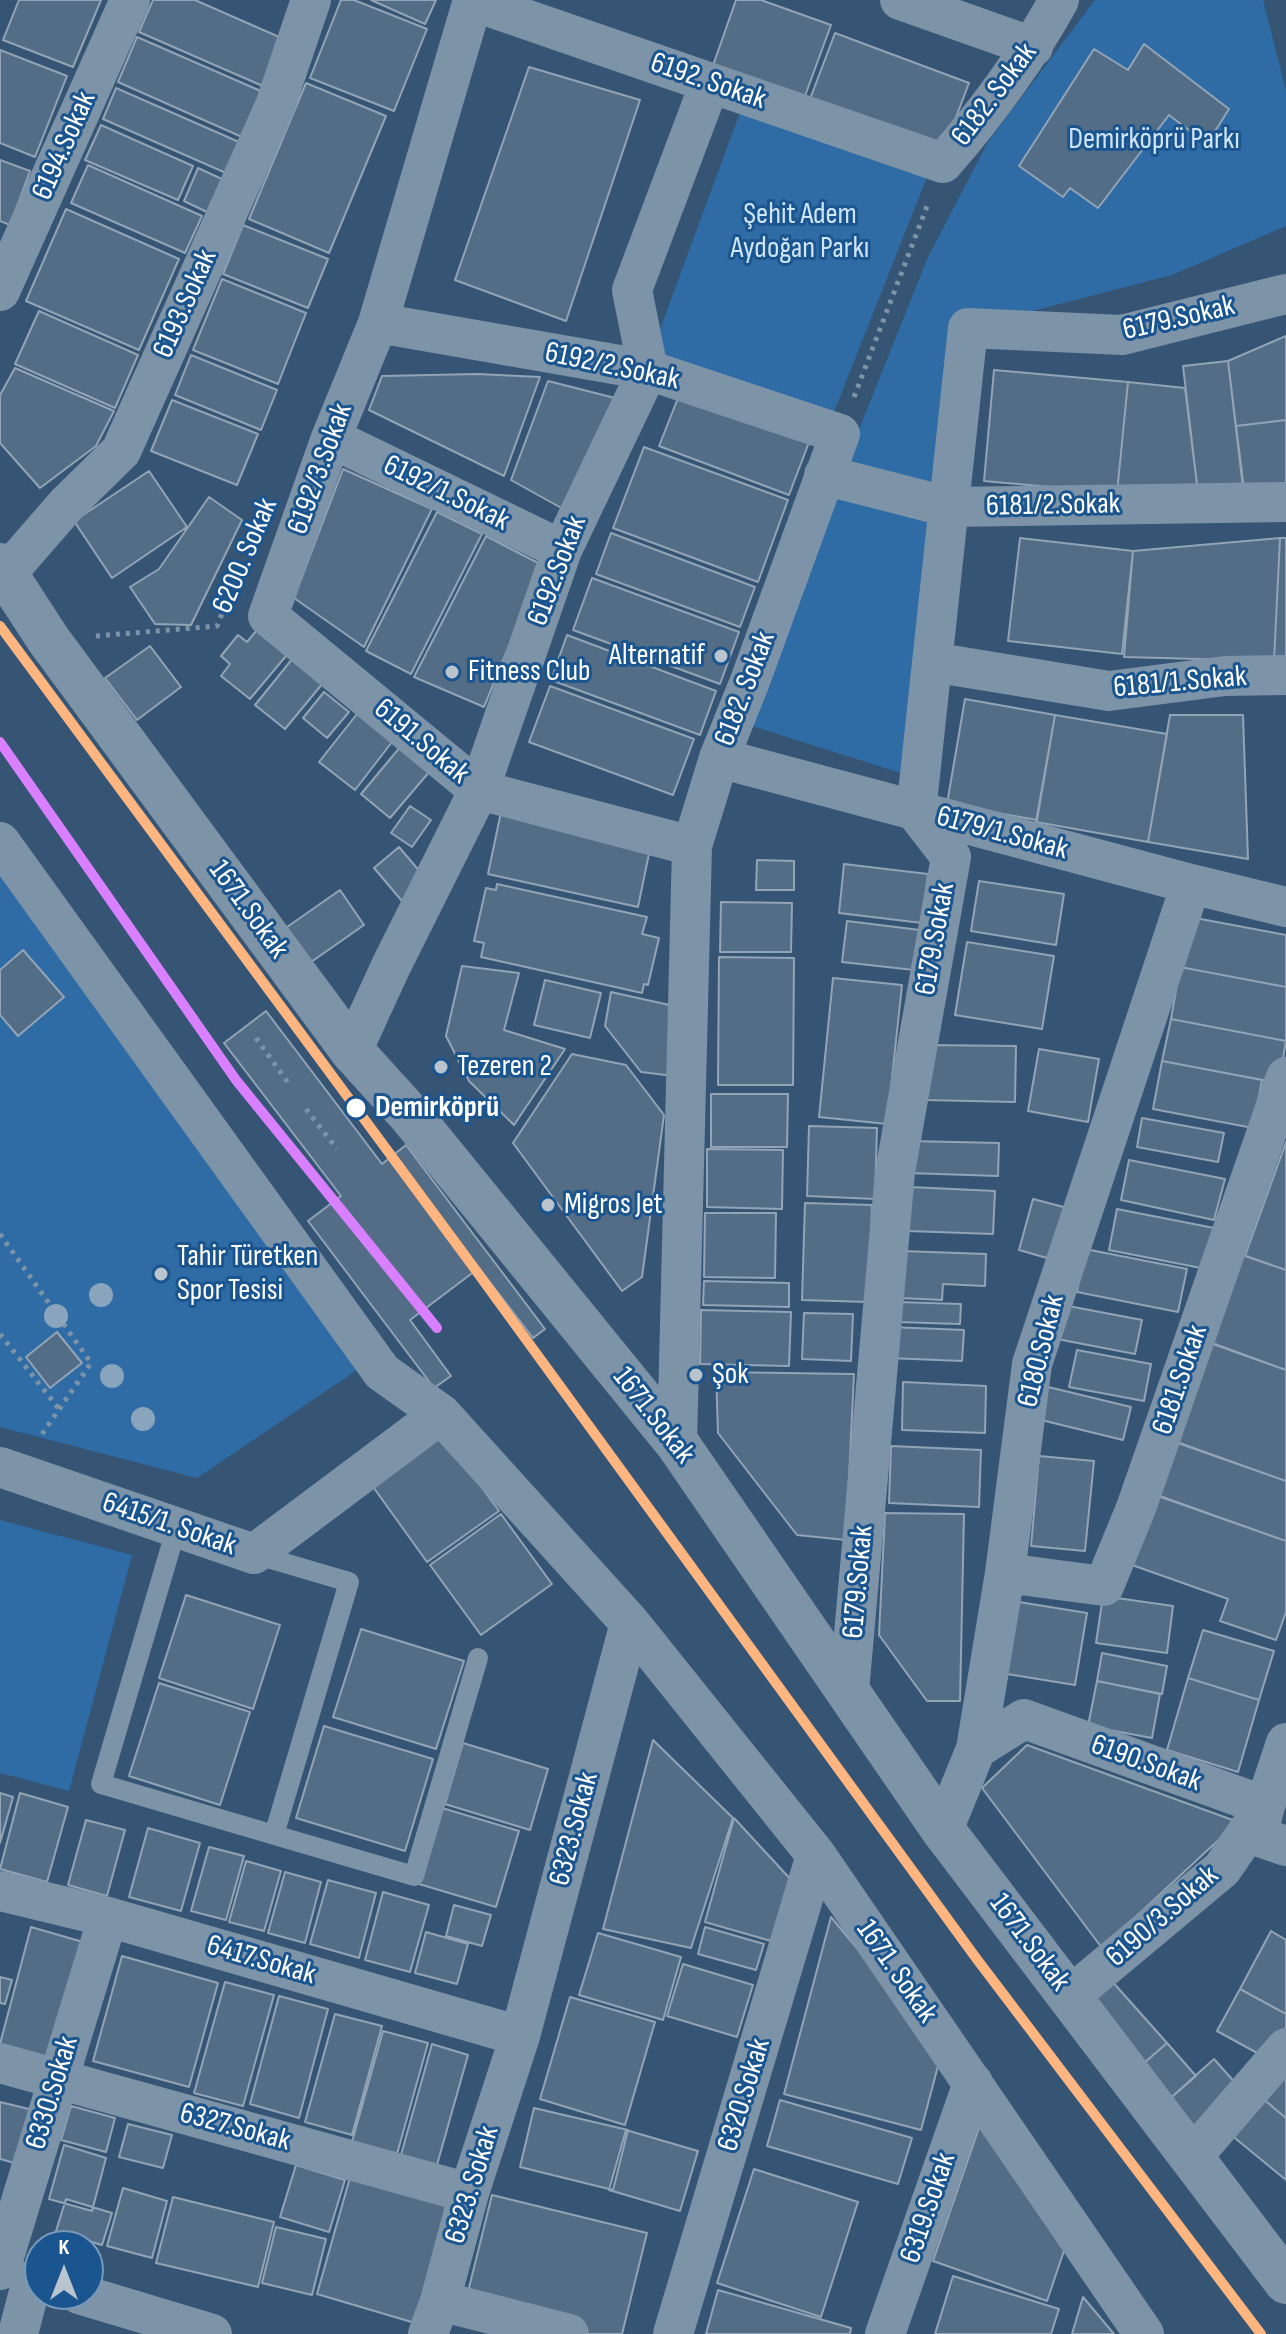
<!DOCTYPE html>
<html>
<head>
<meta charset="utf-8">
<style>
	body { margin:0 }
	#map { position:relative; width:1286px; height:2334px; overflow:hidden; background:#365574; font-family:"Sofia Sans Condensed",sans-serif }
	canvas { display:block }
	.north { position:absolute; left:24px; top:2230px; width:80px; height:80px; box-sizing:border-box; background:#1b558f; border:2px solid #7699bc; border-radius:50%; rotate:0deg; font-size:22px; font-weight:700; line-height:32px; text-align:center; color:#fff }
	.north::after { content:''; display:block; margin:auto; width:28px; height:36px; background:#b9c4ce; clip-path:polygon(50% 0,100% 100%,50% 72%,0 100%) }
</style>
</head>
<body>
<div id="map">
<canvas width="1286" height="2334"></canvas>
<div class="north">K</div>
</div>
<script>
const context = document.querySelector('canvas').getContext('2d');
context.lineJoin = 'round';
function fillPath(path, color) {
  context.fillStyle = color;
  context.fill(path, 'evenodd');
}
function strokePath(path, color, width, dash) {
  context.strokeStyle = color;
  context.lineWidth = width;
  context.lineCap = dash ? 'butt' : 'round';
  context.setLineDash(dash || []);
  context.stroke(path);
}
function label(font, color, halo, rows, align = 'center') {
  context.font = font + ' "Sofia Sans Condensed",sans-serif';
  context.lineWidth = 6;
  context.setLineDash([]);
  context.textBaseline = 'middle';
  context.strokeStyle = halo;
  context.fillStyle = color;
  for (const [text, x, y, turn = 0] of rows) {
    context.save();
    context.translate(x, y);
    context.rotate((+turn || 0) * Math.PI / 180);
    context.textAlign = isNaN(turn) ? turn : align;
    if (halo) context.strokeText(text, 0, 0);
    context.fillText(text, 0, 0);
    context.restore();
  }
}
const green = new Path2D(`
	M1095,0H1263L1286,91V226L1172,275L1013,316L976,345L901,773L752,726L828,507L928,257L988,142Z
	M742,107L929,172L832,417L651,354Z
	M0,866L360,1368L197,1478L0,1427Z
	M0,1520L132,1555L69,1791L0,1773Z`);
const building = new Path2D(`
	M19,0H101L73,67L3,40Z
	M153,0H195L286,40L265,87L139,32Z
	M341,0H354L427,29L394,111L310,78Z
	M371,0H436L425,24Z
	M736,0H761L831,25L801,107L710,74Z
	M835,33L969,83L941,157L807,107Z
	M137,37L263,92L242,137L118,82Z
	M1144,44L1229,109L1207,144L1169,115L1098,208L1070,188L1063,197L1019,166L1094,49L1128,70Z
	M0,50L67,76L35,157L0,143Z
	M529,67L640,100L566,321L455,280Z
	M306,83L386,116L329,253L249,219Z
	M116,88L239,142L226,173L103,119Z
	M101,125L193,166L178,200L85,160Z
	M0,160L30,171L10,225L0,221Z
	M88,165L202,216L185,253L71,203Z
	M198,168L224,180L209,213L184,201Z
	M66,209L179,259L139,350L26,301Z
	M243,225L328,259L308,308L223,274Z
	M222,279L306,313L278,384L193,350Z
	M39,311L138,355L115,408L15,364Z
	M1286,336V420L1236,426L1228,361Z
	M191,355L277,390L261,430L175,395Z
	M1228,361L1243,488L1198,493L1183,366Z
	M15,368L114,411L96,446L40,488L0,443V395Z
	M994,370L1128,382L1117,493L984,481Z
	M477,374L540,377L504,476L369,410L382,376Z
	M548,381L615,398L565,510L511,480Z
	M1128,382L1185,388L1198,493H1117Z
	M682,388L811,437L789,495L659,446Z
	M172,400L258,434L237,485L151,451Z
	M1286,420V489H1244L1236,426Z
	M644,447L788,500L758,582L613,528Z
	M343,469L432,509L364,647L294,598Z
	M149,471L187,527L112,578L74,521Z
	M209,497L242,520L191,625L155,624L130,587L159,569Z
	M437,512L482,534L411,674L366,651Z
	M611,533L755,587L740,627L596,574Z
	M486,536L542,565L484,707L414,677Z
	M1020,538L1133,551L1122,654L1008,641Z
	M1280,538H1286V660L1274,661Z
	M1280,538L1274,661L1124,657L1133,551Z
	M592,578L739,632L720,684L573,630Z
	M261,625L291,650L250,699L221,676L230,664L221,656L238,635L247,642Z
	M567,635L716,691L700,735L551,680Z
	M150,646L181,687L137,720L105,678Z
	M293,658L323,683L285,729L255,705Z
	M550,686L694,739L673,795L529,742Z
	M324,692L349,712L327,738L303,718Z
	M965,699L1055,715L1037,820L947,804Z
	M357,714L392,742L355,790L319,762Z
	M1055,715L1167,734L1148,842L1036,822Z
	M1170,715H1243L1248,859L1148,842Z
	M401,746L430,771L390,818L361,794Z
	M410,806L431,820L412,847L391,833Z
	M501,812L651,844L638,907L488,874Z
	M399,847L427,880L402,901L374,868Z
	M757,860L794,861V890H756Z
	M844,864L928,874L922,923L839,913Z
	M979,881L1064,894L1056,945L971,931Z
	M497,884L647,917L642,934L659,938L648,985L644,984L642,993L481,957L484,943L474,941L486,888L496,890Z
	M340,890L364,925L301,969L277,934Z
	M721,902L792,903L791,952H720Z
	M1190,917L1286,935V987L1180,967Z
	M847,921L928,931L923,971L842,962Z
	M967,942L1054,956L1042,1029L955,1015Z
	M23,950L64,997L18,1036L0,1015V970Z
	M719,957L794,958L793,1085H718Z
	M462,966L519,973L504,1030L565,1049L514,1125L469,1081L446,1036Z
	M1180,967L1286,987V1041L1171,1019Z
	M833,978L902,985L887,1124L819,1117Z
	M545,980L601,993L590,1038L534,1025Z
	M611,992L683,1008L682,1077L641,1072L605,1026Z
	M266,1011L382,1164L406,1145L545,1329L533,1338L479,1268L410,1320L451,1376L434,1388L308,1221L341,1196L224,1043Z
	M1171,1019L1286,1041L1279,1083L1162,1061Z
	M926,1045L1016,1046L1015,1102L925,1100Z
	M1039,1049L1099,1059L1088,1122L1028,1111Z
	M572,1054L626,1065L664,1115L642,1277L622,1291L513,1143Z
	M1162,1061L1262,1080L1253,1128L1153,1109Z
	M711,1094H788L787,1147H711Z
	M1142,1118L1224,1133L1218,1162L1137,1147Z
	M809,1126L877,1128L875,1199L807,1196Z
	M910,1141L999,1143L998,1176L909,1173Z
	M1286,1142V1270L1245,1256Z
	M707,1149L783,1150L782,1209L707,1207Z
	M1129,1160L1225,1179L1214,1220L1121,1200Z
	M910,1187L995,1191L993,1234L908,1231Z
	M1033,1199L1075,1210L1061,1262L1019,1250Z
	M805,1203L872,1205L869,1302L802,1300Z
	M1117,1209L1214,1228L1206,1269L1109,1250Z
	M705,1213H776L775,1278L704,1277Z
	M1085,1249L1187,1269L1178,1312L1077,1292Z
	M902,1251L986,1254L985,1286L943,1284L942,1300L900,1298Z
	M1243,1255L1286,1270V1370L1212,1343Z
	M704,1281L789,1283V1307L703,1305Z
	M897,1302L961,1304L960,1324L897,1322Z
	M1063,1305L1142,1320L1135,1354L1057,1339Z
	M701,1310L791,1312L789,1366L700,1364Z
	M804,1313L853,1314L851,1361L802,1359Z
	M889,1327L964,1330L962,1361L888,1358Z
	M57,1332L82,1363L50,1388L26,1357Z
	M1210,1343L1286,1370V1481L1175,1442Z
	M1077,1350L1151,1364L1144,1401L1069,1387Z
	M716,1372L854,1374L846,1540L797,1535L718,1433Z
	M903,1382L986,1386L985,1433L902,1430Z
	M1044,1386L1131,1407L1123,1440L1037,1419Z
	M442,1433L499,1511L427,1562L371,1484Z
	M1174,1441L1286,1481V1541L1155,1495Z
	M891,1446L981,1450L979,1507L889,1503Z
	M1039,1456L1094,1461L1085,1551L1031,1546Z
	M1157,1495L1286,1541V1612L1276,1640L1220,1621L1228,1599L1132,1565Z
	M885,1513L964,1514L960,1701H927L879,1635Z
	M501,1514L552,1584L481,1635L430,1565Z
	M186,1595L280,1625L253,1709L159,1678Z
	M1103,1596L1173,1606L1167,1653L1096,1643Z
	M1019,1602L1087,1613L1075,1685L1007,1674Z
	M361,1629L464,1661L436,1749L333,1717Z
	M1203,1630L1274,1651L1259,1700L1188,1678Z
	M1102,1653L1167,1666L1162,1694L1097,1681Z
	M1188,1678L1259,1700L1238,1772L1167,1750Z
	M1097,1681L1160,1694L1152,1738L1088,1726Z
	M159,1683L250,1712L220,1805L129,1776Z
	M324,1726L433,1759L405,1851L296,1818Z
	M653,1740L733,1818L691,1948L603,1929Z
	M463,1743L548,1769L530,1830L445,1804Z
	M1027,1745L1238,1822L1102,1948L982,1788Z
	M0,1793L13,1797L0,1843Z
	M20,1793L68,1807L47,1882L0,1869Z
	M442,1808L519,1831L496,1907L419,1884Z
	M734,1818L794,1883L778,1943L705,1922Z
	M86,1820L125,1830L107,1896L68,1885Z
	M148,1828L200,1843L181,1911L129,1897Z
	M209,1847L244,1856L226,1920L191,1911Z
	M246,1861L281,1871L264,1931L229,1922Z
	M285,1872L321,1882L305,1943L268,1933Z
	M328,1880L376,1893L359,1958L310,1944Z
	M383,1892L429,1905L410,1972L365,1960Z
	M454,1905L491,1915L482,1946L446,1936Z
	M831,1917L942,2051L921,2130L784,2094Z
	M31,1927L83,1942L51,2058L0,2044Z
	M705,1927L764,1944L756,1970L698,1954Z
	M1271,1931L1286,1940V2014L1240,1989Z
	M426,1932L468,1944L457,1984L415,1973Z
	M598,1933L681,1957L663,2020L579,1995Z
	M122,1956L218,1983L189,2087L93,2061Z
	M683,1964L753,1985L737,2037L667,2016Z
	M0,1977L12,1980L5,2004L0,2003Z
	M1110,1979L1167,2043L1136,2070L1079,2005Z
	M225,1982L274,1995L243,2106L194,2093Z
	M1240,1989L1286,2014V2027L1268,2059L1217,2031Z
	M279,1996L328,2009L299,2118L250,2104Z
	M570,1997L655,2022L625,2125L540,2099Z
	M335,2014L382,2026L352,2135L305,2122Z
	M383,2031L428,2043L397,2154L352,2142Z
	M1167,2043L1196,2076L1165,2103L1135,2071Z
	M432,2044L468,2055L435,2172L399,2162Z
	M1214,2059L1239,2087L1196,2139L1165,2103Z
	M1286,2072V2118L1263,2099Z
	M1261,2097L1286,2118V2180L1230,2134Z
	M780,2100L912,2138L898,2184L767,2146Z
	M0,2102L37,2111L22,2165L0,2159Z
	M71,2106L115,2118L106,2152L61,2140Z
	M534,2108L628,2130L613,2190L520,2167Z
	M128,2124L172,2135L163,2168L119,2157Z
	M980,2125L1071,2230L1047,2301L933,2261Z
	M626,2130L698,2151L680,2211L609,2190Z
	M64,2145L106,2158L92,2211L49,2199Z
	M296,2165L345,2180L329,2232L280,2217Z
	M754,2169L858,2202L821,2317L717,2283Z
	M351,2174L450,2203L415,2323L317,2294Z
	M123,2188L167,2201L152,2258L107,2246Z
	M492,2195L647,2233L622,2334H588L465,2304Z
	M173,2197L274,2222L258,2287L156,2263Z
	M66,2199L112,2213L102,2245L56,2231Z
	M276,2227L326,2239L312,2295L262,2283Z
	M953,2276L1059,2309L1051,2334H935Z
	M718,2290L851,2328L850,2334H706Z
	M1083,2297L1114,2334H1072Z`);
const path = new Path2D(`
	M854,397L929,201
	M96,636L217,626L229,596
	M256,1038L289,1084
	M306,1109L337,1149
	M0,1234L91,1363L40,1437
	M0,1334L59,1409`);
const service = new Path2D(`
	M177,1526L101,1784L414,1876L478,1658
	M254,1554L349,1582L274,1835`);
const minor = new Path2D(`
	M473,0L378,323L331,438L268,616L479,790L692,846
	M900,0L1033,47
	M473,1L943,163C988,111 1026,60 1059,0
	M0,291L130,0
	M378,323L648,370L840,434L750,681L719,758L692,846L677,1443
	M331,438L562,550
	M824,475L949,507L1286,502
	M6,574L66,505L121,451L275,106L311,0
	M932,662L1109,691L1225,676L1286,675
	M719,758L1191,884L1286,907
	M0,842L382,1372L441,1414L630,1623L816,1855L1144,2334
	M352,1051L391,966L479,790L562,550L648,370L632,290L710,83
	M0,1467L254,1554L441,1414
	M1005,1573L1104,1586L1136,1508L1286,1077
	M849,1691L895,1172L951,857L916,812L968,328L1122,335L1286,294
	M976,1749L1024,1719L1265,1806L1257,1836L1286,1846
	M943,1830L976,1749L1005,1573L1032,1364L1191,884
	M0,1891L108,1917L520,2036
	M1070,1996L1222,1869L1265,1806L1286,1743
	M0,2063L469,2193
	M1192,2157L1286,2048
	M0,2270L108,1917
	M79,2294L212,2334
	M440,2301L569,2334
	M18,2334L32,2280
	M428,2334L440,2301L469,2193L520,2036L630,1623
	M673,2334L816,1855
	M885,2334L973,2083`);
const tertiary = new Path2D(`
	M0,565L48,639L352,1051L411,1116L677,1443L943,1830L1286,2282`);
const rail1 = new Path2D(`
	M0,626L469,1261L976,1958L1261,2334`);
const rail2 = new Path2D(`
	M0,742L236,1080L437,1328`);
const trees = [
	[101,1295],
	[56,1316],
	[112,1376],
	[143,1419]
];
const markers = [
	[721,656,8,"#b9c4ce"],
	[452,672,8,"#b9c4ce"],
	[441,1067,8,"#b9c4ce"],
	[356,1108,11,"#fff"],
	[548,1205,8,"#b9c4ce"],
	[161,1274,8,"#b9c4ce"],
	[696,1375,8,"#b9c4ce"]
];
const streetNames = [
	["6192. Sokak",708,82,19],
	["6182. Sokak",995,95,-53],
	["6194.Sokak",65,146,-66],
	["6193.Sokak",186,304,-66],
	["6179.Sokak",1179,319,-13],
	["6192/2.Sokak",612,367,12],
	["6192/3.Sokak",321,469,-70],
	["6192/1.Sokak",446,494,26],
	["6181/2.Sokak",1053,506,-1],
	["6200. Sokak",246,556,-67],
	["6192.Sokak",558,571,-69],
	["6181/1.Sokak",1180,683,-5],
	["6182. Sokak",746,689,-69],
	["6191.Sokak",421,742,40],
	["6179/1.Sokak",1002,834,15],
	["1671.Sokak",248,910,54],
	["6179.Sokak",936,939,-80],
	["6180.Sokak",1042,1351,-76],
	["6181.Sokak",1181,1380,-71],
	["1671.Sokak",653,1416,52],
	["6415/1. Sokak",169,1525,19],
	["6179.Sokak",859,1582,-85],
	["6190.Sokak",1146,1764,20],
	["6323.Sokak",575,1829,-75],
	["6190/3.Sokak",1163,1917,-41],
	["1671.Sokak",1029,1943,53],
	["6417.Sokak",261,1961,16],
	["1671. Sokak",896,1972,55],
	["6330.Sokak",53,2093,-73],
	["6320.Sokak",745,2095,-73],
	["6327.Sokak",235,2128,15],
	["6323. Sokak",473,2185,-73],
	["6319.Sokak",929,2208,-71]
];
const parkNames = [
	["Demirköprü Parkı",1154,140],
	["Şehit Adem",800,215],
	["Aydoğan Parkı",800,249]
];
const poiNames = [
	["Alternatif",705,656,"right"],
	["Fitness Club",468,672],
	["Tezeren 2",457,1067],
	["Migros Jet",564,1205],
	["Tahir Türetken",177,1257],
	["Spor Tesisi",177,1291],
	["Şok",712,1375]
];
const stopNames = [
	["Demirköprü",375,1108]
];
fillPath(green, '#2f6ca5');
fillPath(building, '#546d86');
strokePath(building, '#92a4b6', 2);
strokePath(path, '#7d93a8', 5, [4, 6]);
strokePath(service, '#7d93a8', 20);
strokePath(minor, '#7d93a8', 40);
strokePath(tertiary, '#7d93a8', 44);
strokePath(rail1, '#ffb580', 10);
strokePath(rail2, '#d880ff', 10);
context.fillStyle = '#8aa4be';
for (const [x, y] of trees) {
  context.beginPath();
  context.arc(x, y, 12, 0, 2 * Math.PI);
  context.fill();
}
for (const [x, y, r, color] of markers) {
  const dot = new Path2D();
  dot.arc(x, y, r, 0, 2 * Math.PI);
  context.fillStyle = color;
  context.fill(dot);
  strokePath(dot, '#1b558f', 3);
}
label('30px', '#fff', '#1b558f', streetNames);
label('30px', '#cfe5fa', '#1b558f', parkNames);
label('30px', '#fff', '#1b558f', poiNames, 'left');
label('bold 30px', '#fff', '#1b558f', stopNames, 'left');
</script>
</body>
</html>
